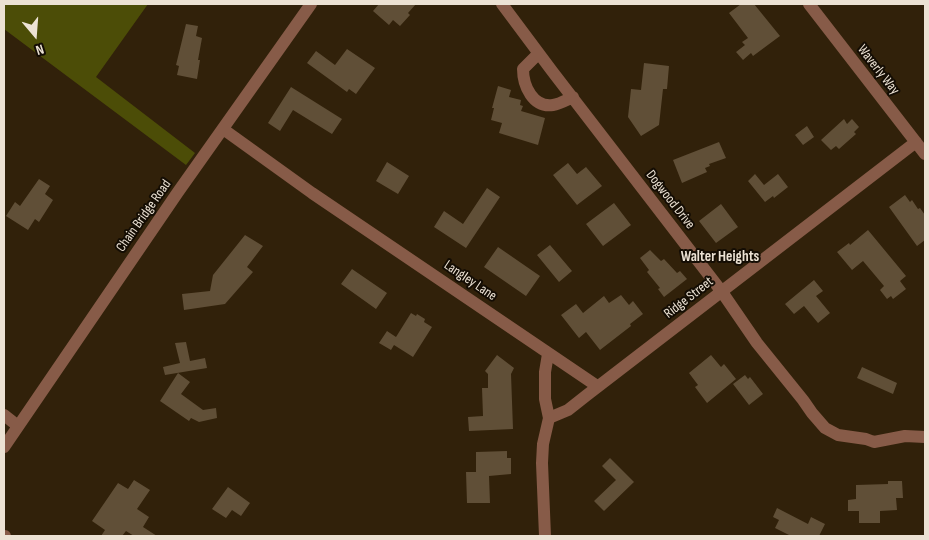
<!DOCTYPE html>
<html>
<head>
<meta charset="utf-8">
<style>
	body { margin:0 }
	#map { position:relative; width:929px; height:540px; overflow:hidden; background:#31210a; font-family:"Sofia Sans Condensed",sans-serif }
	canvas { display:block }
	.frame { position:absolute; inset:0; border:5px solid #ece2d4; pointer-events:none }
	.north { position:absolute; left:10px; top:10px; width:50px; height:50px; -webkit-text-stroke:4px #140d04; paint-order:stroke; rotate:162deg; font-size:14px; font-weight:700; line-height:20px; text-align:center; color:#ece2d4 }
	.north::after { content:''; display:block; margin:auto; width:18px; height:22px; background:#ece2d4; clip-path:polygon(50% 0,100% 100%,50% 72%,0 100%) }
</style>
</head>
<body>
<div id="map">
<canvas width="929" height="540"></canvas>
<div class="frame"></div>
<div class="north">N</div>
</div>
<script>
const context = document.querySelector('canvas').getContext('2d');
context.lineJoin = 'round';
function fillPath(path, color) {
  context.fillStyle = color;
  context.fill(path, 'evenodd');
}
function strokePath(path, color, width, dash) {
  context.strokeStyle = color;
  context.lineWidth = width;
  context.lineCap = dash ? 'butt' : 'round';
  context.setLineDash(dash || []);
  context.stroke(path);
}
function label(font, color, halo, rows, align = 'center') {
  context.font = font + ' "Sofia Sans Condensed",sans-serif';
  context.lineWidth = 4;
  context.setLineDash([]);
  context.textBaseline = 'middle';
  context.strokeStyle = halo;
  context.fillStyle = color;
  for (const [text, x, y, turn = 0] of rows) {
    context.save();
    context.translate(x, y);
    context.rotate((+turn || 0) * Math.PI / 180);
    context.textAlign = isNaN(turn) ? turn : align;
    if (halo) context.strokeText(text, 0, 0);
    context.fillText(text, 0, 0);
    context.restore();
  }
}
const forest = new Path2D(`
	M4,4H148L96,77L195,153L186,165L4,29Z`);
const building = new Path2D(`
	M379,4H416L408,13L410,15L400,26L393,20L389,25L373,11Z
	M741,4H754L780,36L753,56L751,53L743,60L736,52L745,45L742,42L748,38L729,13Z
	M186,24L198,26L196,36L202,38L198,60H200L197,79L177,75L179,66L176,65Z
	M347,49L375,68L356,94L349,89L347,92L307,63L316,51L335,65Z
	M644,63L669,66L667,89H663L659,125L641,136L628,117L631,89L641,90Z
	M498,86L511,90L509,97L521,100L520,105L523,106L521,111L545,118L538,145L499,133L502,123L491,120L494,108H492Z
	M291,87L342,119L332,134L293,110L280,131L268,123Z
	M844,119L847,124L852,119L859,127L854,132L856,134L839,149L836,146L831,150L821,140Z
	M807,126L814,137L803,145L795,135Z
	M719,142L726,158L709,164L710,166L705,168L707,172L682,183L673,160Z
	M387,162L409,176L398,194L376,181Z
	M568,163L577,174L586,167L602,186L577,205L553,175Z
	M755,174L764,185L778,174L788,187L774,198L773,196L765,202L748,181Z
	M39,179L50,186L45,194L53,200L39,222L35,219L28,230L6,216L15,202L20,206Z
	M487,188L500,197L466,248L434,227L444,211L463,224Z
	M905,195L910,202L912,200L918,209L920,208L925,215V240L917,246L889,207Z
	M614,203L631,225L603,246L586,224Z
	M721,204L738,227L716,243L699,221Z
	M868,230L906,276L900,281L906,289L893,299L891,296L887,299L880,290L884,286L863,261L852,270L837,252L849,243L850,245Z
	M245,235L263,246L247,267L253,272L225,304L184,310L182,294L210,291L213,275Z
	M550,245L572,271L559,282L537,255Z
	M498,247L540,276L526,296L484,267Z
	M650,250L661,261L664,259L677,273L680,271L687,279L664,297L658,289L660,288L647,272L649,270L640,258Z
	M352,269L387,293L376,309L341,284Z
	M814,280L823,291L816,296L830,313L818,323L804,306L794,314L785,304Z
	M621,295L629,305L633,301L643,314L630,324L631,326L600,350L586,332L579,338L561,315L576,304L583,313L604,296L609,303Z
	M411,313L416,316L417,314L425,319L424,322L432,327L413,357L394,345L391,350L379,343L387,331L396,337Z
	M186,342L190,361L205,358L207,368L165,375L163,367L180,363L175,343Z
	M497,355L514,368L511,374L513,429L469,431L468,417L483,416L482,388H488V374L485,371Z
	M711,355L721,367L724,364L736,379L707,403L695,387L698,385L689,373Z
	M862,367L897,383L893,394L857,378Z
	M178,373L190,382L181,394L203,410L216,408L217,418L199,422L191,418L189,421L160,401Z
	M745,375L748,379L750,377L763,394L749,405L733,384Z
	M507,451V458H511V474L489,476L490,503H467L466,472H476V452Z
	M610,458L634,482L604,511L594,501L616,480L602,466Z
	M134,480L150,490L137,509L149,517L143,527L157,536H134L126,531L122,536H101L105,530L92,521L118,483L128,489Z
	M888,481H902L903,498H896L897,510L880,511V523H859V511H848V500L856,499V485L888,484Z
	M228,487L250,503L241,516L232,510L226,518L212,509Z
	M777,508L808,524L811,517L825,524L819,536H791L775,528L779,520L773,517Z`);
const minor = new Path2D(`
	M502,4L552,71L722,292L757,343L803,400L812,413L825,428L838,435L866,439L874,442L905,436L925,437
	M809,4L925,154
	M538,54L523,69C523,86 533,108 553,105C560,104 566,100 573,97
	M223,129L312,193L597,386
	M4,415L18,426
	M549,418L568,410L587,395L916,142
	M4,447L178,192L311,4
	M4,536H5
	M545,536L542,463L543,444L549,418L545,399V372L548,354`);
const streetNames = [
	["Waverly Way",878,70,52],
	["Dogwood Drive",670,200,52],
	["Chain Bridge Road",144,216,-55],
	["Langley Lane",470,281,34],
	["Ridge Street",689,298,-38]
];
const neighbourhoodNames = [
	["Walter Heights",720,257]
];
fillPath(forest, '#4c4d07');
fillPath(building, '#604f37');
strokePath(minor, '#875b48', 12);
label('14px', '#ece2d4', '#140d04', streetNames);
label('bold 15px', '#ece2d4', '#140d04', neighbourhoodNames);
</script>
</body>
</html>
